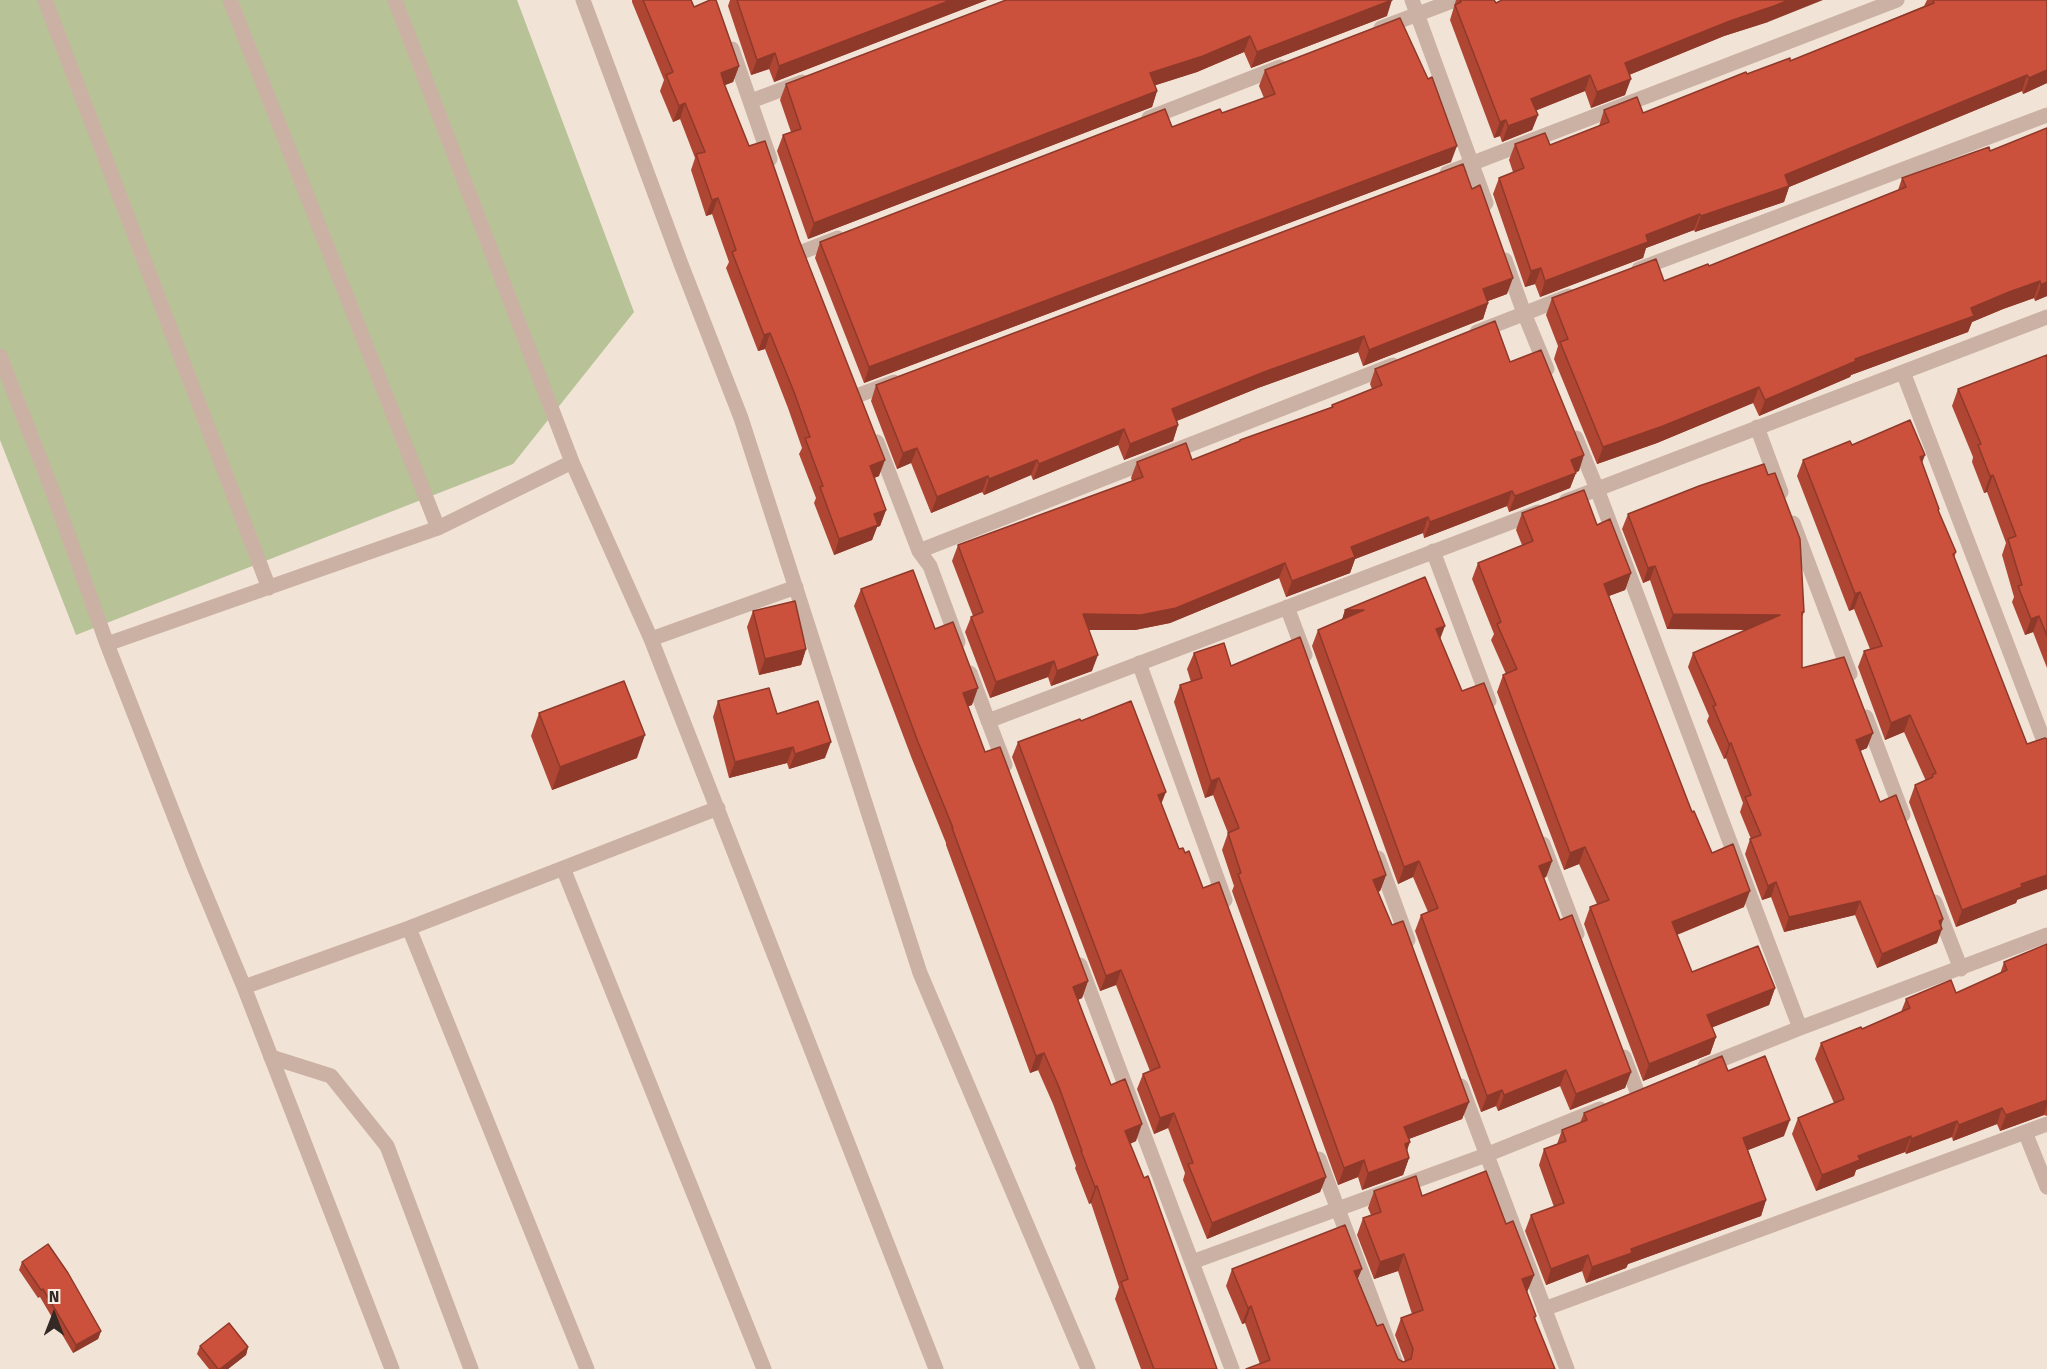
<!DOCTYPE html>
<html>
<head>
<meta charset="utf-8">
<style>
	body { margin:0 }
	#map { position:relative; width:2047px; height:1369px; overflow:hidden; background:#f2e3d7; font-family:"Fira Sans",sans-serif }
	canvas { display:block }
	.north { position:absolute; left:24px; top:1285px; width:60px; height:60px; -webkit-text-stroke:4px #faeee4; paint-order:stroke; rotate:0deg; font-size:16px; font-weight:700; line-height:24px; text-align:center; color:#352925 }
	.north::after { content:''; display:block; margin:auto; width:21px; height:27px; background:#352925; clip-path:polygon(50% 0,100% 100%,50% 72%,0 100%) }
</style>
</head>
<body>
<div id="map">
<canvas width="2047" height="1369"></canvas>
<div class="north">N</div>
</div>
<script>
const context = document.querySelector('canvas').getContext('2d');
context.lineJoin = 'round';
function fillPath(path, color) {
  context.fillStyle = color;
  context.fill(path, 'evenodd');
}
function strokePath(path, color, width, dash) {
  context.strokeStyle = color;
  context.lineWidth = width;
  context.lineCap = dash ? 'butt' : 'round';
  context.setLineDash(dash || []);
  context.stroke(path);
}
const green = new Path2D(`
	M0,0H517L634,312L513,464L76,635L0,440Z`);
const service = new Path2D(`
	M271,1057L331,1076L387,1146L471,1369`);
const minor = new Path2D(`
	M45,0L269,588
	M230,0L438,528
	M395,0L572,462L651,639L936,1369
	M583,0L681,264L741,418L920,973L1088,1369
	M1412,0L1486,203
	M1381,28L1455,0
	M732,49L770,159
	M751,101L802,82
	M1149,118L1280,67
	M1447,173L1897,0
	M802,252L838,238
	M1505,260L1524,313L1547,369
	M1639,269L2047,115
	M1477,332L1569,296
	M0,356L54,495L107,644L195,869L244,987L409,928L718,808
	M1903,372L2047,749
	M859,395L894,382
	M1757,427L1781,492
	M1576,438L1597,489L1800,1028
	M877,442L919,551L930,566L958,642
	M1566,501L2047,317
	M1793,523L1850,674
	M919,551L1393,365
	M1433,551L1489,701
	M1287,607L1305,655
	M651,639L796,587
	M107,644L438,528L572,462
	M1139,663L1225,900
	M970,673L1005,765
	M1866,717L1903,815
	M988,721L1538,512
	M1543,844L1577,934
	M1378,858L1408,940
	M563,868L764,1369
	M1935,902L1961,969
	M409,928L587,1369
	M1080,965L1232,1369
	M244,987L392,1369
	M1624,1057L1638,1094
	M1705,1066L1800,1028L2047,935
	M1461,1086L1567,1369
	M2025,1132L2047,1187
	M1319,1159L1398,1369
	M1192,1262L1486,1155L1600,1109
	M1544,1309L2047,1124`);
const wall = new Path2D(`
	M632,0H691L694,7L739,66L733,82L725,85L879,476L874,478L886,510L880,526L877,527L872,540L834,555L814,503L816,498L799,454L802,448L788,408L765,349L758,351L726,268L729,262L712,214L706,216L691,170L695,158L680,119L673,122L660,91L664,80L632,2Z
	M730,0H987L774,82L769,69L751,75L728,6Z
	M1456,0H1494L1496,3L1768,22L1724,36L1629,75L1625,95L1591,108L1585,91L1536,110L1538,115L1532,130L1502,142L1500,136L1494,138L1450,20Z
	M1927,0H2047V83L2023,94L2022,91L1789,187L1784,202L1695,232L1694,230L1646,248L1643,258L1540,297L1535,284L1525,287L1493,194L1499,178L1513,172L1509,160L1515,144L1550,145L1599,126L1604,110L1643,113L1747,74L1790,61L1924,6Z
	M1387,16L1251,68L1244,52L1197,72L1155,85L1157,91L1152,107L808,239L777,151L783,135L791,132L780,100L786,84Z
	M1265,70L1451,162L864,383L815,258L820,242L1172,127L1222,113L1264,98L1259,86Z
	M2047,128V296L2035,301L2034,298L2003,309L1972,322L1968,332L1851,375L1850,377L1759,416L1753,403L1657,443L1597,464L1554,359L1558,346L1546,315L1552,298L1664,281L1709,266L1898,190L1902,178L1990,151Z
	M1507,294L1488,301V303L1483,319L1363,366L1358,352L1258,388L1177,421L1178,425L1173,441L1124,460L1118,445L1033,480L1031,475L984,495L982,492L931,513L911,463L897,469L871,401L876,385Z
	M2047,355V668L2033,632L2025,635L2012,602L2014,597L2002,555L2006,543L1987,492L1984,493L1972,462L1973,457L1952,406L1958,389Z
	M1510,362L1579,471L1576,472L1570,488L1509,512L1507,506L1424,538L1423,533L1355,559L1350,573L1286,597L1279,578L1170,623L1135,630H1089L1092,671L1051,686L1048,677L990,698L965,632L971,617L973,616L952,561L958,545L1132,481L1131,478L1137,462L1192,460L1239,442L1240,440L1331,407L1332,405L1372,389L1370,384L1375,369Z
	M1852,445L1922,463L1939,509L1938,511L1956,552L1954,558L2027,744L2017,900L2016,903L1956,927L1909,802L1915,785L1926,781L1904,732L1885,740L1858,667L1864,651L1870,649L1854,609L1849,611L1797,476L1803,460Z
	M1522,513L1597,525L1631,573L1625,590L1609,596L1692,812L1712,853L1744,907L1677,935L1692,972L1775,988L1769,1005L1712,1027L1716,1037L1710,1054L1643,1081L1584,924L1590,907L1597,904L1579,864L1564,870L1497,692L1503,675L1506,674L1491,640L1494,634L1472,579L1478,563L1522,545L1516,530Z
	M1628,514L1804,612L1802,617V668L1867,748L1860,751L1880,802L1943,919L1937,943L1877,968L1855,915L1784,932L1771,897L1762,900L1745,854L1750,839H1751L1740,812L1743,803L1726,758L1724,759L1707,721L1709,716L1688,667L1693,653L1747,630L1667,629L1650,580L1643,583L1622,529Z
	M861,589L935,629L972,705L968,706L985,752L1088,981L1082,998L1078,1000L1111,1085L1136,1141L1130,1144L1217,1369H1141L1115,1299L1119,1287L1091,1203L1089,1204L1075,1168L1076,1166L1053,1104L1038,1070L1030,1073L946,845V843L912,759L854,606Z
	M1345,610L1440,639L1462,691L1552,861L1546,877L1544,878L1560,920L1631,1072L1625,1088L1570,1110L1560,1086L1498,1111L1496,1106L1481,1112L1415,931L1421,915L1428,912L1413,877L1398,884L1312,646L1318,630L1342,620Z
	M753,611L806,649L801,665L759,675L747,627Z
	M1194,653L1231,666L1386,875L1380,891L1378,892L1469,1102L1462,1119L1409,1139L1407,1151L1409,1158L1403,1175L1362,1190L1358,1177L1338,1185L1232,891L1234,886L1222,850L1228,833L1213,795L1205,798L1174,702L1180,685L1191,682L1187,669Z
	M718,701L777,714L825,758L789,769L787,763L729,778L713,717Z
	M539,713L637,758L552,790L531,736Z
	M1081,721L1161,804L1179,849L1203,888L1326,1177L1320,1192L1207,1239L1183,1180L1185,1173L1168,1128L1154,1134L1137,1089L1143,1074L1150,1071L1116,985L1100,991L1012,757L1018,742Z
	M2047,944V1116L2044,1115L2000,1131L1997,1124L1953,1141L1952,1137L1906,1154L1905,1152L1856,1170L1854,1176L1816,1191L1792,1134L1798,1118L1834,1103L1815,1059L1821,1043L1862,1029L1901,1012L1906,999L1956,993L2000,974L2004,962Z
	M1728,1071L1784,1136L1748,1150L1766,1200L1761,1216L1628,1264L1626,1268L1586,1283L1582,1271L1546,1285L1525,1231L1531,1215L1554,1207L1539,1165L1544,1149L1557,1144L1562,1130L1580,1123L1584,1113Z
	M1374,1191L1422,1196L1506,1224L1534,1275L1527,1292L1536,1316L1535,1319L1555,1369L1260,1364L1245,1323L1242,1324L1226,1286L1232,1269L1358,1279L1377,1326L1398,1359L1403,1362L1405,1361L1395,1335L1401,1318L1412,1314L1398,1271L1374,1279L1357,1235L1363,1218L1371,1215L1368,1208Z
	M22,1262L101,1331L98,1339L73,1353L40,1297L38,1298L19,1270Z
	M200,1346L248,1347L246,1355L228,1369H209L197,1354Z`);
const shadedWall = new Path2D(`
	M951,0H987L774,82L779,66Z
	M1392,0L1387,16L1251,68L1257,52Z
	M1789,0H1823L1768,22L1724,36L1619,79L1625,63L1730,21Z
	M1250,36L1244,52L1197,72L1144,89L1150,73Z
	M775,53L769,69L751,75L757,60Z
	M739,66L733,82L715,89L721,73Z
	M2047,70V83L2023,94L2029,78Z
	M1590,75L1585,91L1525,115L1531,99Z
	M2027,75L2022,91L1789,187L1784,202L1695,232L1701,216L1785,175Z
	M1631,79L1625,95L1591,108L1597,92Z
	M1157,91L1152,107L808,239L814,223Z
	M685,103L680,119L673,122L679,106Z
	M1538,115L1532,130L1502,142L1508,126Z
	M1506,120L1500,136L1494,138L1500,122Z
	M1457,146L1451,162L864,383L869,367Z
	M718,198L712,214L706,216L712,200Z
	M1700,214L1694,230L1646,248L1643,258L1540,297L1545,281L1646,235Z
	M1541,268L1535,284L1525,287L1531,271Z
	M1513,278L1507,294L1477,305L1483,289Z
	M2040,281L2034,298L2003,309L1972,322L1968,332L1851,375L1850,377L1759,416L1765,400L1855,359L1971,308L2009,292Z
	M2047,282V296L2035,301L2041,285Z
	M1488,303L1483,319L1363,366L1369,350Z
	M770,333L765,349L758,351L764,335Z
	M1364,336L1358,352L1258,388L1166,425L1172,409L1264,372Z
	M1759,387L1753,403L1657,443L1597,464L1603,447Z
	M1178,425L1173,441L1124,460L1130,444Z
	M1124,429L1118,445L1033,480L1039,464Z
	M917,448L911,463L897,469L903,453Z
	M1584,455L1579,471L1565,475L1571,460Z
	M1925,455L1919,471L1920,457Z
	M885,460L879,476L864,482L870,466Z
	M1037,460L1031,475L984,495L989,479Z
	M1576,473L1570,488L1509,512L1515,496Z
	M1993,475L1987,492L1984,493L1990,476Z
	M988,476L982,492L931,513L937,497Z
	M1512,491L1507,506L1424,538L1430,522Z
	M886,510L880,526L877,527L872,540L834,555L839,539L874,514Z
	M1428,517L1423,533L1355,559L1350,573L1286,597L1292,581L1351,547Z
	M1285,563L1279,578L1170,623L1135,630H1077L1083,614Z
	M1655,566L1650,580L1643,583L1648,568Z
	M1631,573L1625,590L1598,600L1604,584Z
	M1860,592L1854,609L1849,611L1855,594Z
	M1345,610H1364L1340,626Z
	M1673,614L1780,615L1775,630L1667,629Z
	M2039,616L2033,632L2025,635L2031,619Z
	M1445,626L1439,642L1436,629Z
	M806,649L801,665L759,675L765,659Z
	M1098,655L1092,671L1051,686L1057,671Z
	M1054,661L1048,677L990,698L996,682Z
	M978,688L972,705L957,710L963,693Z
	M1910,715L1904,732L1885,740L1891,723Z
	M1873,733L1867,748L1851,755L1856,740Z
	M645,735L637,758L552,790L560,767Z
	M831,742L825,758L789,769L795,754Z
	M1731,743L1726,758L1724,759L1729,744Z
	M793,747L787,763L729,778L735,762Z
	M1219,778L1213,795L1205,798L1211,781Z
	M1166,792L1160,807L1158,795Z
	M1585,847L1579,864L1564,870L1570,853Z
	M1419,861L1413,877L1398,884L1404,867Z
	M1552,861L1546,877L1533,882L1539,866Z
	M1386,875L1380,891L1367,897L1373,880Z
	M2047,875V889L2017,900L2016,903L1956,927L1962,910L2021,884Z
	M1776,882L1771,897L1762,900L1768,886Z
	M1750,891L1744,907L1666,939L1672,922Z
	M1860,901L1855,915L1784,932L1789,917Z
	M1943,919L1939,930L1942,929L1937,943L1877,968L1882,954Z
	M1121,970L1116,985L1100,991L1106,976Z
	M1088,981L1082,998L1067,1004L1073,987Z
	M1775,988L1769,1005L1701,1032L1707,1015Z
	M1716,1037L1710,1054L1643,1081L1649,1064Z
	M1044,1053L1038,1070L1030,1073L1036,1056Z
	M1566,1070L1560,1086L1498,1111L1504,1095Z
	M1631,1072L1625,1088L1570,1110L1576,1094Z
	M1502,1090L1496,1106L1481,1112L1487,1096Z
	M2047,1100V1106L2044,1115L2000,1131L2006,1115Z
	M1469,1102L1462,1119L1398,1143L1404,1127Z
	M2002,1108L1997,1124L1953,1141L1959,1125Z
	M1174,1113L1168,1128L1154,1134L1160,1118Z
	M1790,1120L1784,1136L1738,1154L1743,1138Z
	M1957,1121L1952,1137L1906,1154L1911,1139Z
	M1142,1124L1136,1141L1119,1148L1125,1131Z
	M1911,1136L1905,1152L1856,1170L1854,1176L1816,1191L1822,1175L1858,1156Z
	M1410,1142L1404,1159L1405,1144Z
	M1409,1158L1403,1175L1362,1190L1368,1173Z
	M1364,1160L1358,1177L1338,1185L1344,1168Z
	M1326,1177L1320,1192L1207,1239L1212,1223Z
	M1097,1186L1091,1203L1089,1204L1095,1187Z
	M1766,1200L1761,1216L1628,1264L1626,1268L1586,1283L1592,1267L1631,1249Z
	M1404,1254L1398,1271L1374,1279L1380,1262Z
	M1588,1255L1582,1271L1546,1285L1551,1269Z
	M1362,1269L1355,1285L1354,1271Z
	M1534,1275L1527,1292L1516,1296L1522,1279Z
	M1251,1306L1245,1323L1242,1324L1248,1308Z
	M101,1331L98,1339L73,1353L76,1345Z
	M248,1347L246,1355L228,1369H220Z`);
const building = new Path2D(`
	M643,0H691L694,7L710,0H716L739,66L721,73L725,86L749,146L765,141L799,240L885,460L870,466L886,510L874,514L878,525L839,539L820,487L823,486L805,438L810,437L794,392L770,333L764,335L732,252L736,250L718,198L712,200L696,154L705,152L685,103L679,106L666,75L673,72Z
	M737,0H951L779,66L775,53L757,60Z
	M1006,0H1392L1257,52L1250,36L1203,56L1150,73L1157,91L814,223L783,135L801,129L786,84Z
	M1460,0H1494L1496,3L1502,0H1789L1774,6L1730,21L1625,63L1631,79L1597,92L1590,75L1531,99L1538,115L1508,126L1506,120L1500,122L1455,5L1461,2Z
	M1933,0H2047V70L2029,78L2027,75L1785,175L1789,186L1701,216L1700,214L1646,235L1648,242L1545,281L1541,268L1531,271L1499,178L1524,168L1515,144L1545,133L1550,145L1609,122L1604,110L1637,97L1643,113L1746,72L1747,74L1790,58V61L1934,3Z
	M1400,18L1428,79L1432,77L1457,146L869,367L820,242L1165,109L1172,127L1220,109L1222,113L1275,94L1265,70Z
	M2047,128V282L2041,285L2040,281L2009,292L1971,308L1974,316L1855,359L1856,361L1765,400L1759,387L1663,426L1603,447L1560,342L1568,339L1552,298L1656,259L1664,281L1708,264L1709,266L1906,187L1902,178L1989,147L1990,151Z
	M1463,164L1472,189L1480,185L1513,278L1483,289L1488,303L1369,350L1364,336L1264,372L1172,409L1178,425L1130,444L1124,429L1039,464L1037,460L989,479L988,476L937,497L917,448L903,453L876,385Z
	M1495,321L1510,362L1541,350L1584,455L1571,460L1576,473L1515,496L1512,491L1430,522L1428,517L1351,547L1355,557L1292,581L1285,563L1176,608L1141,615L1083,614L1098,655L1057,671L1054,661L996,682L971,617L983,612L958,545L1143,477L1137,462L1186,443L1192,460L1240,441V440L1333,407L1332,405L1382,385L1375,369Z
	M2047,355V636L2039,616L2031,619L2018,586L2022,585L2008,539L2016,536L1993,475L1990,476L1978,445L1981,444L1958,389Z
	M1910,420L1925,455L1920,457L1939,509L1938,510L1956,552L1953,554L2027,744L2045,738L2047,739V875L2021,884L2022,887L1962,910L1915,785L1933,777L1932,775L1936,773L1910,715L1891,723L1864,651L1882,646L1860,592L1855,594L1803,460L1850,441L1852,445Z
	M1764,464L1768,475L1775,473L1800,539L1804,612H1802V668L1844,657L1873,733L1856,740L1880,802L1896,795L1943,919L1939,921L1942,929L1882,954L1860,901L1789,917L1776,882L1768,886L1750,839L1761,835L1745,797L1751,795L1731,743L1729,744L1713,706L1716,705L1693,653L1780,615L1673,614L1655,566L1648,568L1628,514L1699,486Z
	M1584,490L1597,525L1610,519L1631,573L1604,584L1692,812L1694,811L1712,853L1733,844L1750,891L1672,922L1692,972L1758,946L1775,988L1707,1015L1716,1037L1649,1064L1590,907L1609,900L1585,847L1570,853L1503,675L1517,669L1497,624L1501,622L1478,563L1533,541L1522,513Z
	M913,570L935,629L953,622L978,688L963,693L985,752L1000,747L1088,981L1073,987L1084,1016L1111,1085L1125,1079L1142,1124L1125,1131L1144,1178L1148,1176L1217,1369H1154L1121,1282L1128,1279L1097,1186L1095,1187L1081,1151H1082L1059,1087L1044,1053L1036,1056L952,828H953L918,742L861,589Z
	M1425,577L1445,626L1436,629L1462,691L1484,683L1552,861L1539,866L1560,920L1572,915L1631,1072L1576,1094L1566,1070L1504,1095L1502,1090L1487,1096L1421,915L1438,908L1419,861L1404,867L1318,630L1364,610H1345Z
	M795,601L806,649L765,659L753,611Z
	M1300,637L1386,875L1373,880L1392,925L1403,921L1469,1102L1404,1127L1410,1142L1405,1144L1409,1158L1368,1173L1364,1160L1344,1168L1238,874L1241,873L1228,833L1239,828L1219,778L1211,781L1180,685L1202,678L1194,653L1224,643L1231,666Z
	M624,681L645,735L560,767L539,713Z
	M769,688L777,714L818,701L831,742L795,754L793,747L735,762L718,701Z
	M1131,701L1166,792L1158,795L1179,849L1183,848L1185,853L1189,851L1203,888L1219,882L1326,1177L1212,1223L1188,1164L1193,1163L1174,1113L1160,1118L1143,1074L1160,1067L1121,970L1106,976L1018,742L1080,719L1081,721Z
	M2047,944V1100L2006,1115L2002,1108L1959,1125L1957,1121L1911,1139V1136L1858,1156L1860,1160L1822,1175L1798,1118L1844,1099L1821,1043L1861,1027L1862,1029L1910,1008L1906,999L1951,980L1956,993L2007,970L2004,962Z
	M1722,1056L1728,1071L1765,1056L1790,1120L1743,1138L1766,1200L1631,1249L1632,1253L1592,1267L1588,1255L1551,1269L1531,1215L1564,1203L1544,1149L1566,1141L1562,1130L1587,1120L1584,1113Z
	M1486,1171L1506,1224L1513,1221L1534,1275L1522,1279L1536,1316L1534,1317L1555,1369H1246L1270,1360L1251,1306L1248,1308L1232,1269L1345,1225L1362,1269L1354,1271L1377,1326L1383,1324L1398,1359L1403,1362L1411,1359L1413,1349L1401,1318L1423,1310L1404,1254L1380,1262L1363,1218L1381,1212L1374,1191L1416,1176L1422,1196Z
	M48,1244L68,1273L101,1331L76,1345L43,1289L41,1290L22,1262Z
	M229,1323L248,1347L220,1369H218L200,1346Z`);
fillPath(green, '#b7c297');
strokePath(service, '#cbb1a3', 15);
strokePath(minor, '#cbb1a3', 15);
fillPath(wall, '#af4634');
fillPath(shadedWall, '#8f392a');
fillPath(building, '#cc513c');
strokePath(building, '#8f392a', 1.5);
</script>
</body>
</html>
